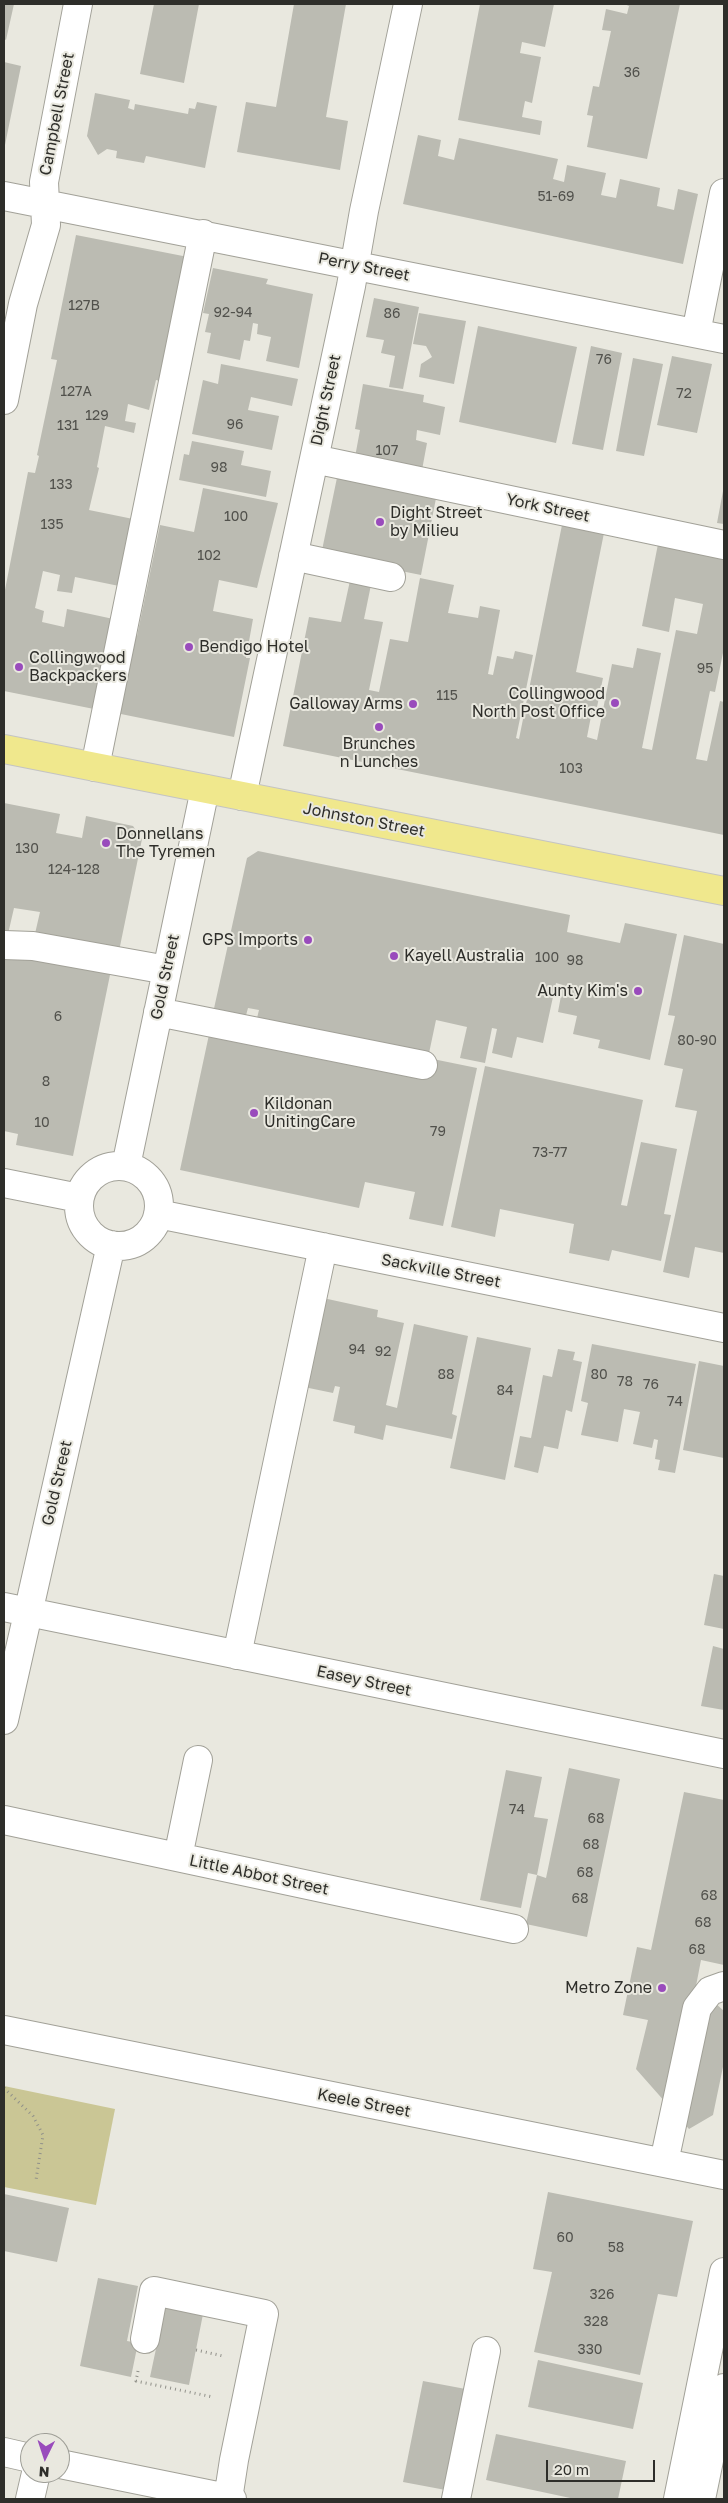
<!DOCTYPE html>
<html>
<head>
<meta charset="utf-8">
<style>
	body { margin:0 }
	#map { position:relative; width:728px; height:2503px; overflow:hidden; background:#e9e8df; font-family:"Golos Text",sans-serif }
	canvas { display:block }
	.frame { position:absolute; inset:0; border:5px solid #2e2e2a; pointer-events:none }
	.north { position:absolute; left:20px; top:2433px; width:50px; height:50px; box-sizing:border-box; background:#e9e8df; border:1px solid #9e9e97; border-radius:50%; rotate:184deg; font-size:14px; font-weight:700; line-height:20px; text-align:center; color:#2e2e2a }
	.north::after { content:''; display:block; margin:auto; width:18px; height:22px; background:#994bbc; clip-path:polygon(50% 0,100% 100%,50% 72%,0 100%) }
	.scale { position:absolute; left:546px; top:2460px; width:109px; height:22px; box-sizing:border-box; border:2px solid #2e2e2a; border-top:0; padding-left:6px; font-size:15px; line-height:18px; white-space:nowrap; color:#2e2e2a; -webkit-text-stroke:4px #e9e8df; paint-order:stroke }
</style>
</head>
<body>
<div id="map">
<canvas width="728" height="2503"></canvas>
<div class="frame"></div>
<div class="north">N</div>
<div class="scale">20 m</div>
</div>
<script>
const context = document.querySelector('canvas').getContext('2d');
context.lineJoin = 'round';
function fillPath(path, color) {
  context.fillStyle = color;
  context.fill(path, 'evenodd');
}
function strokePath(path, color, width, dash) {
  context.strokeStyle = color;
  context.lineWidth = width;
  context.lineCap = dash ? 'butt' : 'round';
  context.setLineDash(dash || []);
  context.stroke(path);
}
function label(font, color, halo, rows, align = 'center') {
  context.font = font + ' "Golos Text",sans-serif';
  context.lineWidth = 4;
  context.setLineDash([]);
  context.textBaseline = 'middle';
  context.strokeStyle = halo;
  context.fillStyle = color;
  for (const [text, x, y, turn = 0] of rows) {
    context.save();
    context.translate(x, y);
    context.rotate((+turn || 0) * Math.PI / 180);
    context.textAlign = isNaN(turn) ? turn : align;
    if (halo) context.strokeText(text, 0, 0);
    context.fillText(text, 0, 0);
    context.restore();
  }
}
const green = new Path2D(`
	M4,2086L115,2109L96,2205L4,2187Z`);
const building = new Path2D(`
	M4,4H14L6,40L4,39Z
	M154,4H199L184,83L140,74Z
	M294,4H346L326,117L348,121L340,170L237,152L246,102L276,107Z
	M480,4H554L545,47L522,42L520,53L541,57L532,103L525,101L522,117L542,121L540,135L458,120Z
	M624,4H680L647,159L587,147L593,116L587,115L593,86L599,87L611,31L602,30L606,9L627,14L629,6Z
	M4,62L21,66L5,145L4,144Z
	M95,93L130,100L128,108L134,110L135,104L188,114L189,108L195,109L197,102L217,106L205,168L146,156L144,163L116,158L117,151L107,149L98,155L87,136Z
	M418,135L441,140L438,156L454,160L459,138L558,159L553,179L564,182L567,165L606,173L601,195L616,198L620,179L660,188L657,206L674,210L678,189L698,194L683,264L403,204Z
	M76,235L188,257L163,382L156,380L149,410L128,404L125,421L136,423L134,433L105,426L97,467L99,468L89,510L138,520L124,587L75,577L72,593L57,591L60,575L43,571L35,608L44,611L42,622L64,627L67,609L118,620L99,710L4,691V595L28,472L35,473L39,456L37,455L57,360L51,359Z
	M213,268L268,279L266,284L313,294L299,368L266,361L271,337L257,334L258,324L253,323L250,341L244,340L240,360L207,353L211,333L205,332L209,314L203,313Z
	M374,298L419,307L403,389L389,387L395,356L381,353L384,340L366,337Z
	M419,313L466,321L454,384L419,377L421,364L432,357L426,346L413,344Z
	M478,326L577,347L556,443L459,422Z
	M591,346L622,353L603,450L572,444Z
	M672,356L712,364L697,433L657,425Z
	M633,358L663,364L644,456L616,451Z
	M221,364L298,379L292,406L251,397L248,410L279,416L272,450L192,434L203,380L218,384Z
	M363,384L424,395L423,402L445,407L440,435L417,430L416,440L427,443L422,470L355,457L360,430L355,429Z
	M192,441L244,451L241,465L271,471L266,497L179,480L184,454L189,455Z
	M339,468L438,488L421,575L321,555Z
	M203,488L278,503L257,588L219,580L213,611L253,619L246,658H250L234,737L116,713L132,635L137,636L160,525L194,532Z
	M723,491H724V524L717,523Z
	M562,525L604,533L576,672L603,678L597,707L593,706L587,737L597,740L612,664L633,668L637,648L661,653L642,748L652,750L676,630L697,634L703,604L675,598L669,632L642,626L658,544L724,557V648L715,692L710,691L696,759L707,761L720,701L724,702V835L283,746L309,617L341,622L351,576L372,580L364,619L383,622L369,690L379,692L390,639L408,642L420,578L454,585L448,613L478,618L480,606L500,610L488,674L493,675L497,656L513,659L515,651L533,655L516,738L519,739Z
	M4,803L60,814L56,833L82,838L86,816L133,826L142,839L118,956L34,938L40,912L14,908L8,934L4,936Z
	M258,851L570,915L567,932L620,943L625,923L677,934L650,1060L598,1048L600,1040L573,1034L577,1016L558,1012L563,985L556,983L543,1043L517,1037L512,1058L492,1053L497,1029L492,1028L485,1063L460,1058L467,1027L436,1020L428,1058L256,1022L259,1010L248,1008L245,1019L213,1013L247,858Z
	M684,935L724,944V1253L695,1247L689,1278L663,1272L697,1111L675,1107L683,1069L664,1065L675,1016L668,1015Z
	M4,953L111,970L73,1156L16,1145L18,1134L4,1131Z
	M210,1030L428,1058L477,1068L443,1226L409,1219L415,1192L365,1182L359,1208L180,1170Z
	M485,1066L643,1100L621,1205L627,1206L641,1142L677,1149L664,1214L671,1215L661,1261L612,1250L609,1261L569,1253L574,1224L500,1209L495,1237L451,1227Z
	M323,1298L378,1310L377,1317L404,1323L386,1405L397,1408L414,1324L468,1336L452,1414L457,1416L452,1439L386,1425L383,1440L354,1433L355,1426L333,1421L340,1387L335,1386L333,1393L304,1387Z
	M477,1337L531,1348L505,1480L450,1468Z
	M592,1344L696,1364L675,1473L658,1470L660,1460L655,1459L658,1440L654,1439L652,1448L633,1444L640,1412L624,1409L618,1442L581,1435L588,1403L581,1401Z
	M558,1349L575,1352L573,1360L582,1362L572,1412L566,1410L558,1449L544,1446L538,1473L514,1467L520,1436L531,1438L543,1375L552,1377Z
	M699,1361L724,1366V1458L683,1450Z
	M714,1574L724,1576V1629L704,1625Z
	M713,1646L724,1649V1710L701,1706Z
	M569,1768L620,1779L587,1937L526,1924L537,1875L546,1878Z
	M506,1770L542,1777L534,1817L548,1819L537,1875L528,1873L521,1908L480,1900Z
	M684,1792L724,1800V1965L701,1960L696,1986L724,2011V2062L713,2115L689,2129L636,2069L648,2020L623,2015L637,1947L651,1950Z
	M548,2192L693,2221L677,2297L658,2294L640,2375L534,2352L552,2272L533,2269Z
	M4,2194L69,2208L57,2262L4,2251Z
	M98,2278L138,2286L127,2341L138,2343L131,2377L80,2366Z
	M167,2297L205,2304L189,2385L150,2377Z
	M538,2360L643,2383L633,2429L528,2407Z
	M423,2381L471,2390L451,2491L403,2482Z
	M496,2434L626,2461L618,2499H575L486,2480Z`);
const path = new Path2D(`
	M4,2088L33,2116L43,2135L36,2180
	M196,2350L223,2356
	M138,2371L136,2381L213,2397`);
const minor = new Path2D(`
	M4,196L724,339
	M696,333L724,193
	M4,400L23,304L46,225L44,182L78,4
	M314,459L724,545
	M293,556L391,577
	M95,767L203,234
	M242,796L351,286L364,211L408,4
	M4,945L33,946L167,970
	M158,1012L423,1065
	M126,1166L205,789
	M79 1206a40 40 0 1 1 80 0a40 40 0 1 1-80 0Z
	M4,1183L79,1198
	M158,1214L724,1328
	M4,1607L724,1754
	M237,1655L323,1247
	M4,1720L111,1245
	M4,1820L514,1929
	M178,1857L198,1760
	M4,2030L724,2175
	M664,2162L697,2008L710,1991L724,1986
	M145,2339L154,2291L264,2314L234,2460L228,2499
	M4,2452L30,2458
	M60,2464L232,2499
	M30,2499L36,2473
	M456,2499L486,2351
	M678,2499L724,2272
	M701,2499L724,2388`);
const major = new Path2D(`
	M4,749L724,891`);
const markers = [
	[380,522,5,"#994bbc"],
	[189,647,5,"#994bbc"],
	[19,667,5,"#994bbc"],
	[615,703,5,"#994bbc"],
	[413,704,5,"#994bbc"],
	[379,727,5,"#994bbc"],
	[106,843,5,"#994bbc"],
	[308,940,5,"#994bbc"],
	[394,956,5,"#994bbc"],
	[638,991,5,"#994bbc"],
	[254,1113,5,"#994bbc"],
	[662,1988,5,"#994bbc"]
];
const numberNames = [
	["36",632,73],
	["51-69",556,197],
	["127B",84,306],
	["92-94",233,313],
	["86",392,314],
	["76",604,360],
	["127A",76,392],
	["72",684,394],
	["129",97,416],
	["96",235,425],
	["131",68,426],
	["107",387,451],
	["98",219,468],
	["133",61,485],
	["100",236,517],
	["135",52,525],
	["102",209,556],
	["95",705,669],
	["115",447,696],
	["103",571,769],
	["130",27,849],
	["124-128",74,870],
	["100",547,958],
	["98",575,961],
	["6",58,1017],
	["80-90",697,1041],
	["8",46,1082],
	["10",42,1123],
	["79",438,1132],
	["73-77",550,1153],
	["94",357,1350],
	["92",383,1352],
	["88",446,1375],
	["80",599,1375],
	["78",625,1382],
	["76",651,1385],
	["84",505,1391],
	["74",675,1402],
	["74",517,1810],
	["68",596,1819],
	["68",591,1845],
	["68",585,1873],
	["68",709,1896],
	["68",580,1899],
	["68",703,1923],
	["68",697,1950],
	["60",565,2238],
	["58",616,2248],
	["326",602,2295],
	["328",596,2322],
	["330",590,2350]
];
const streetNames = [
	["Campbell Street",57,114,-79],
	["Perry Street",364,267,11],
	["Dight Street",326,400,-78],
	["York Street",548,508,12],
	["Johnston Street",364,820,11],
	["Gold Street",165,977,-78],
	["Sackville Street",441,1271,11],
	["Gold Street",57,1483,-77],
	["Easey Street",364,1681,12],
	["Little Abbot Street",259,1875,12],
	["Keele Street",364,2103,11]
];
const poiNames = [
	["Dight Street",390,513],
	["by Milieu",390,531],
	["Bendigo Hotel",199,647],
	["Collingwood",29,658],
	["Backpackers",29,676],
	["Collingwood",605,694,"right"],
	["North Post Office",605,712,"right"],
	["Galloway Arms",403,704,"right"],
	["Brunches",379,744,"center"],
	["n Lunches",379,762,"center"],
	["Donnellans",116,834],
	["The Tyremen",116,852],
	["GPS Imports",298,940,"right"],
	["Kayell Australia",404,956],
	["Aunty Kim's",628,991,"right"],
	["Kildonan",264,1104],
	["UnitingCare",264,1122],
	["Metro Zone",652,1988,"right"]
];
fillPath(green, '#cac695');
fillPath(building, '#bbbbb2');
strokePath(minor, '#a2a198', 30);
strokePath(major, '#c4c4c3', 30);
strokePath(path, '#91918a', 3, [1, 4]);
strokePath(minor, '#fff', 28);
strokePath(major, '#f0e88d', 28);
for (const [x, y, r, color] of markers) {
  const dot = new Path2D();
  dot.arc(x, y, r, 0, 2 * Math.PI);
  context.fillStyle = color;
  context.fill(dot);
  strokePath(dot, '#e9e8df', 2);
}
label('14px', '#51514c', null, numberNames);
label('16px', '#2e2e2a', '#e9e8df', streetNames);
label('16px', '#2e2e2a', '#e9e8df', poiNames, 'left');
</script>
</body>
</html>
